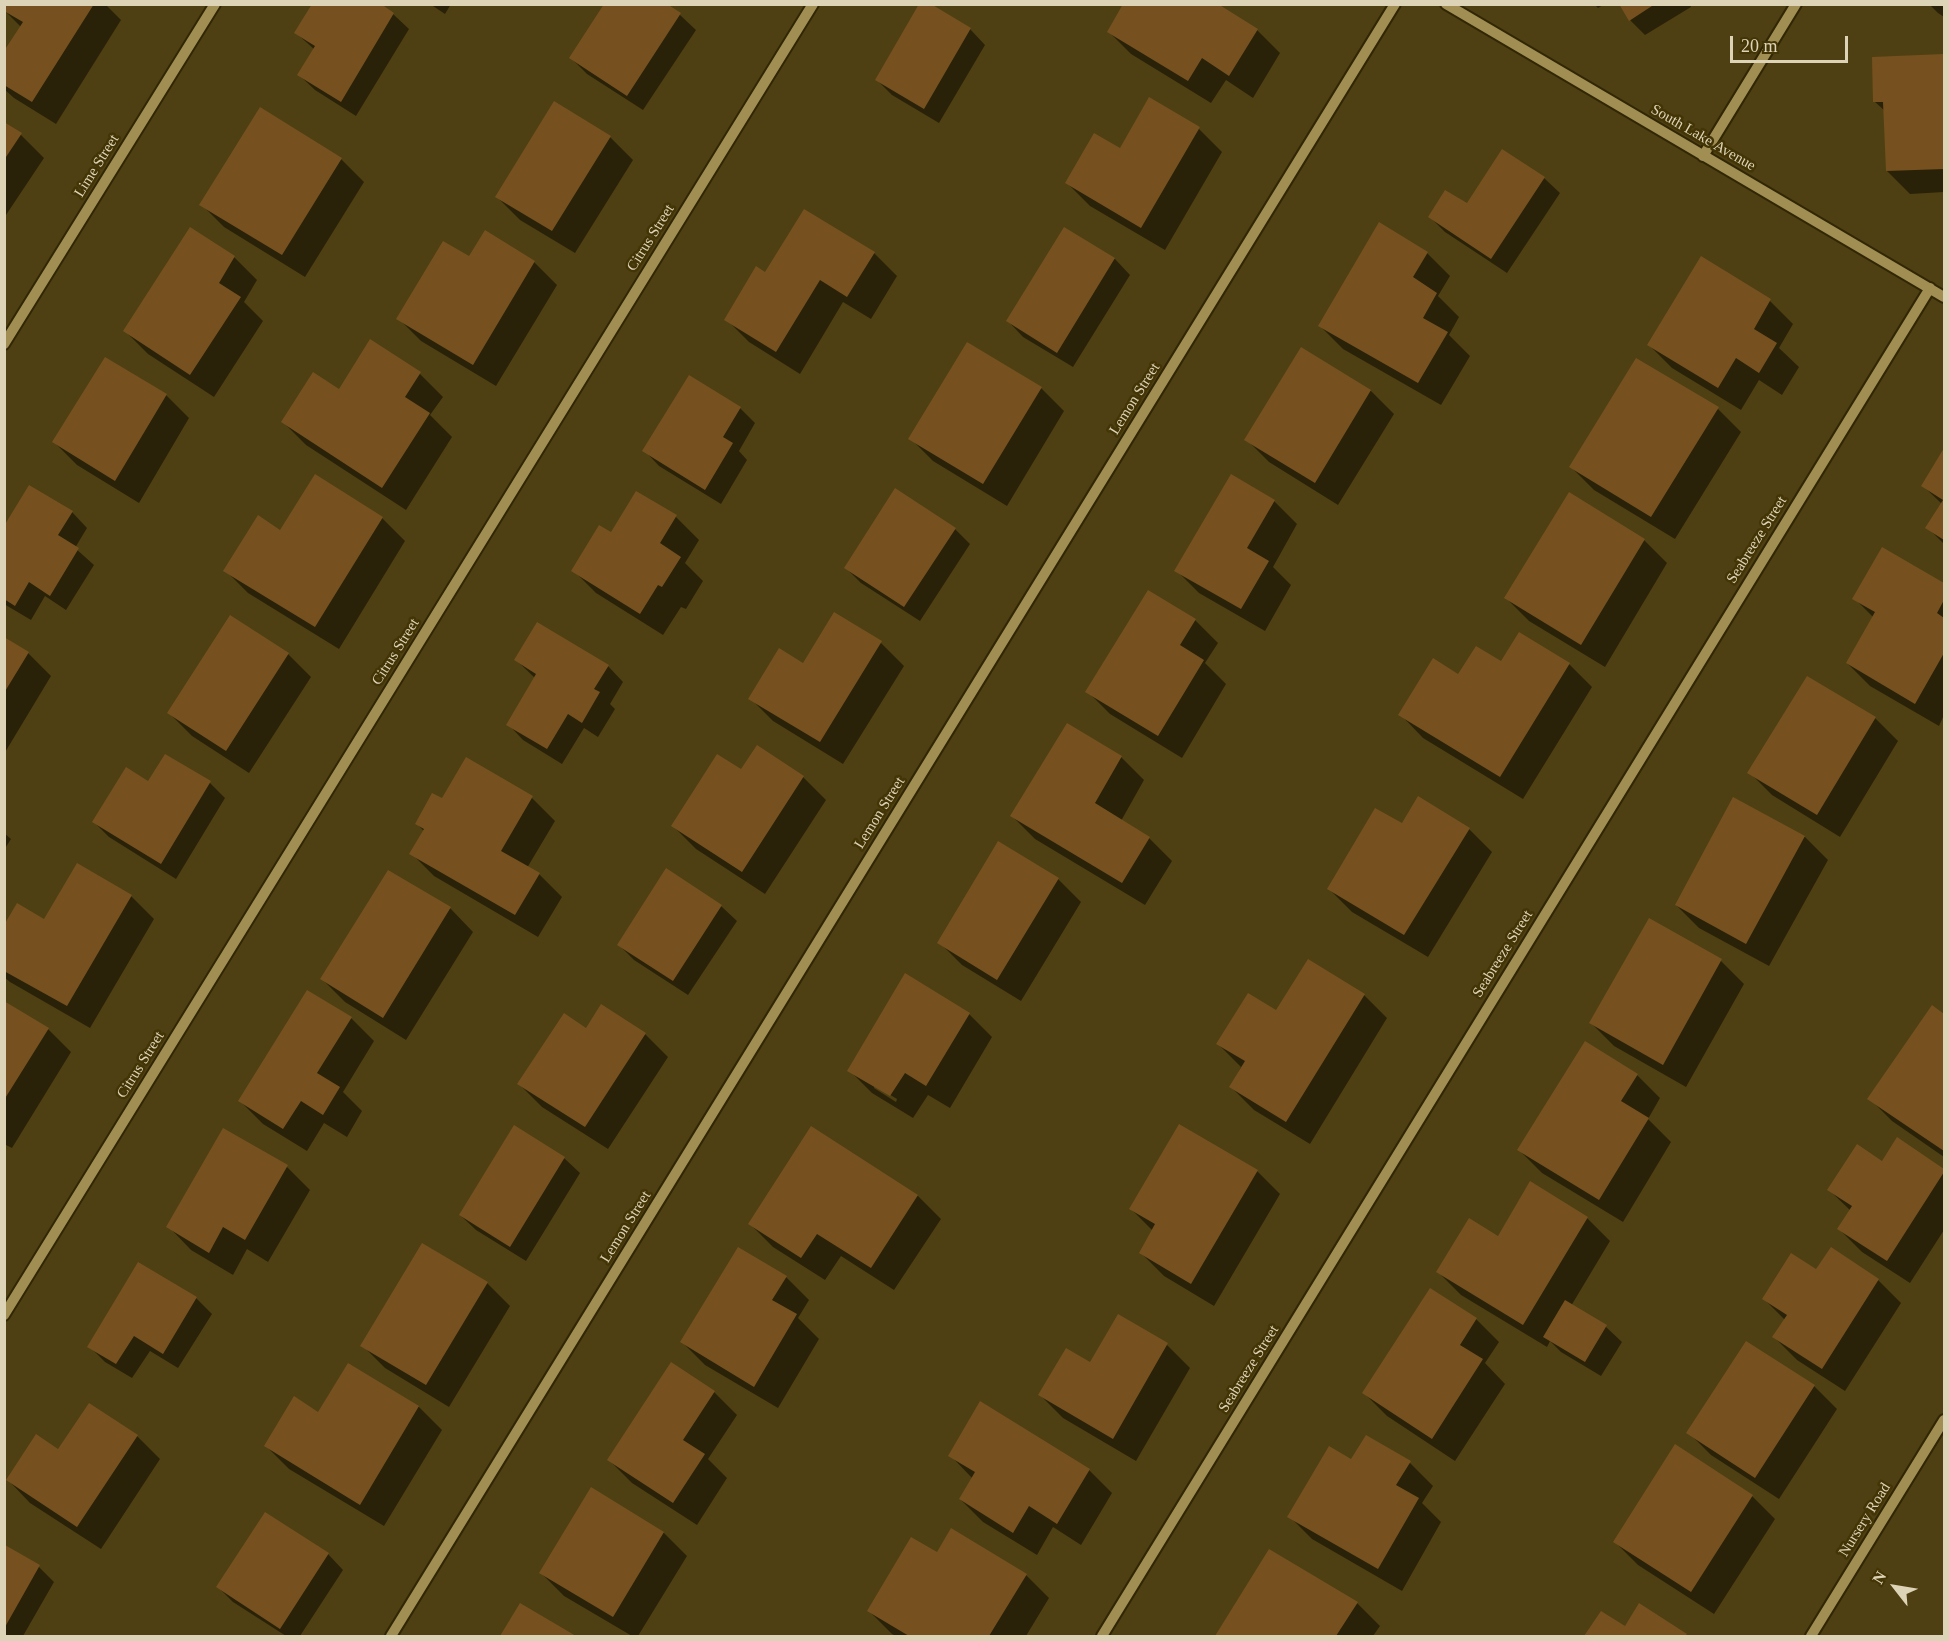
<!DOCTYPE html>
<html>
<head>
<meta charset="utf-8">
<style>
	body { margin:0 }
	#map { position:relative; width:1949px; height:1641px; overflow:hidden; background:#4e4012; font-family:"Times New Roman",serif }
	canvas { display:block }
	.frame { position:absolute; inset:0; border:6px solid #ddd3b6; pointer-events:none }
	.north { position:absolute; left:1865px; top:1557px; width:60px; height:60px; -webkit-text-stroke:4px #433505; paint-order:stroke; rotate:301deg; font-size:16px; font-weight:700; line-height:24px; text-align:center; color:#ddd3b6 }
	.north::after { content:''; display:block; margin:auto; width:21px; height:27px; background:#ddd3b6; clip-path:polygon(50% 0,100% 100%,50% 72%,0 100%) }
	.scale { position:absolute; left:1730px; top:36px; width:118px; height:27px; box-sizing:border-box; border:3px solid #ddd3b6; border-top:0; padding-left:8px; font-size:18px; line-height:21px; white-space:nowrap; color:#ddd3b6; -webkit-text-stroke:4px #433505; paint-order:stroke }
</style>
</head>
<body>
<div id="map">
<canvas width="1949" height="1641"></canvas>
<div class="frame"></div>
<div class="north">N</div>
<div class="scale">20 m</div>
</div>
<script>
const context = document.querySelector('canvas').getContext('2d');
context.lineJoin = 'round';
function fillPath(path, color) {
  context.fillStyle = color;
  context.fill(path, 'evenodd');
}
function strokePath(path, color, width, dash) {
  context.strokeStyle = color;
  context.lineWidth = width;
  context.lineCap = dash ? 'butt' : 'round';
  context.setLineDash(dash || []);
  context.stroke(path);
}
function label(font, color, halo, rows, align = 'center') {
  context.font = font + ' "Times New Roman",serif';
  context.lineWidth = 5;
  context.setLineDash([]);
  context.textBaseline = 'middle';
  context.strokeStyle = halo;
  context.fillStyle = color;
  for (const [text, x, y, turn = 0] of rows) {
    context.save();
    context.translate(x, y);
    context.rotate((+turn || 0) * Math.PI / 180);
    context.textAlign = isNaN(turn) ? turn : align;
    if (halo) context.strokeText(text, 0, 0);
    context.fillText(text, 0, 0);
    context.restore();
  }
}
const shadow = new Path2D(`
	M4,4H105L121,20L56,124L14,98L4,89V54L21,27L4,10Z
	M430,4H451L445,14Z
	M665,4L680,15L696,30L643,110L587,74L571,58Z
	M1594,4H1605L1598,8Z
	M1621,4H1690L1691,7L1645,35L1630,20Z
	M1929,4H1944V17L1938,13Z
	M393,14L409,29L356,116L315,90L299,75L315,50L296,33Z
	M970,29L985,45L939,123L892,95L877,80Z
	M1257,30L1280,53L1253,98L1226,80L1211,103L1131,54L1108,31Z
	M1944,55V192L1910,194L1887,171L1885,111L1875,102Z
	M1149,99L1199,129L1222,152L1165,250L1090,206L1067,183L1121,150Z
	M4,124L21,135L44,158L4,218Z
	M610,137L633,160L575,253L520,220L497,197Z
	M341,159L364,182L305,277L224,227L201,204Z
	M1544,178L1560,193L1507,273L1445,232L1430,217Z
	M191,229L234,257L257,280L244,302L263,321L214,397L148,354L125,331Z
	M1064,229L1115,259L1130,275L1073,367L1023,337L1008,321Z
	M485,232L534,262L557,285L496,386L421,341L398,318L470,258Z
	M874,253L897,276L871,319L843,302L800,374L749,342L726,319L766,274Z
	M1427,253L1450,276L1438,296L1459,317L1449,335L1470,356L1441,405L1343,349L1320,326Z
	M1701,258L1770,301L1793,324L1779,348L1799,367L1782,395L1759,380L1741,410L1672,368L1649,345Z
	M968,344L1041,388L1064,411L1007,506L933,461L910,438Z
	M1301,349L1371,391L1394,414L1338,505L1269,462L1246,439Z
	M106,359L166,395L189,418L139,503L77,465L54,442Z
	M420,374L443,397L430,415L452,437L406,510L306,445L283,422L339,391Z
	M740,408L755,423L739,451L747,460L721,504L659,466L644,450Z
	M1718,409L1741,432L1675,539L1594,490L1571,467Z
	M1944,450V544L1927,527L1942,504L1922,485Z
	M315,476L382,518L405,541L339,649L248,593L225,570L281,532Z
	M1231,476L1274,501L1297,524L1273,567L1291,585L1265,631L1199,593L1176,570Z
	M637,493L676,517L699,540L685,563L703,581L686,609L681,607L663,635L596,593L573,570L611,534Z
	M72,512L87,528L75,548L94,565L66,610L45,596L31,620L4,604V529Z
	M955,529L970,544L920,621L861,583L846,568Z
	M1644,540L1667,563L1605,667L1529,621L1506,598Z
	M1883,549L1944,585V715L1939,726L1870,686L1847,663L1874,618L1854,598Z
	M231,617L288,654L311,677L249,773L192,736L169,713Z
	M1195,620L1218,643L1205,663L1226,684L1182,758L1110,714L1087,691Z
	M4,639L28,653L51,676L4,754Z
	M881,643L904,666L843,764L773,721L750,698L803,665Z
	M516,660L608,666L623,682L610,704L615,709L598,737L584,728L562,764L523,740L508,724L535,678Z
	M1502,663L1569,664L1592,687L1523,799L1423,738L1400,714L1459,676Z
	M1875,718L1898,741L1840,837L1772,795L1749,772Z
	M1121,757L1144,780L1121,821L1149,838L1172,861L1145,905L1035,839L1012,816Z
	M742,771L803,777L826,800L765,894L696,849L673,826Z
	M149,783H210L225,798L176,879L109,837L94,822Z
	M532,798L555,821L527,868L539,874L562,897L538,937L434,876L411,853L424,831L417,824L442,800Z
	M1734,799L1805,837L1828,860L1769,966L1699,928L1676,905Z
	M1402,826L1469,829L1492,852L1428,957L1352,912L1329,889Z
	M4,833L11,839L4,850Z
	M1058,879L1081,902L1021,1001L962,965L939,942Z
	M131,896L154,919L90,1028L10,982L4,977V928L45,921Z
	M721,906L737,921L688,995L634,960L618,944Z
	M450,908L473,932L406,1040L345,1002L322,979Z
	M1649,920L1721,961L1744,984L1686,1087L1614,1046L1591,1023Z
	M307,992L351,1018L374,1041L343,1092L362,1111L347,1137L324,1123L307,1151L263,1124L240,1101Z
	M1364,995L1387,1018L1310,1144L1254,1110L1231,1087L1241,1067L1218,1044L1277,1012Z
	M4,1003L48,1029L71,1052L12,1148L4,1144Z
	M1932,1007L1944,1016V1157L1892,1121L1869,1098Z
	M969,1014L992,1037L950,1108L928,1095L913,1118L872,1093L849,1070ZM874,1085L897,1099L896,1102L874,1088Z
	M586,1030L645,1034L668,1057L608,1149L542,1107L519,1084Z
	M1637,1075L1660,1098L1648,1119L1671,1142L1623,1222L1542,1173L1519,1150Z
	M515,1127L564,1158L580,1173L526,1261L476,1230L460,1215Z
	M812,1128L918,1196L941,1219L894,1290L841,1256L825,1280L773,1247L750,1224Z
	M223,1130L287,1167L310,1190L268,1262L247,1249L233,1275L191,1250L168,1226Z
	M1897,1139L1944,1171V1230L1910,1283L1862,1252L1839,1229L1851,1211L1829,1190L1882,1163Z
	M1257,1171L1280,1194L1214,1306L1164,1276L1141,1253L1153,1231L1131,1209Z
	M1531,1183L1587,1218L1610,1241L1571,1306L1606,1327L1622,1342L1601,1376L1561,1352L1550,1341L1547,1347L1461,1295L1438,1272L1498,1238Z
	M1831,1249L1878,1280L1901,1303L1845,1391L1797,1360L1774,1337L1785,1320L1764,1299L1816,1272Z
	M139,1264L196,1298L212,1314L178,1368L150,1351L132,1378L105,1362L89,1346Z
	M786,1277L809,1300L798,1318L819,1339L778,1408L705,1365L682,1342Z
	M487,1283L510,1306L449,1407L385,1368L362,1345Z
	M1476,1319L1499,1342L1485,1363L1505,1384L1455,1461L1387,1416L1364,1393Z
	M1167,1345L1190,1368L1136,1461L1063,1418L1040,1395L1091,1364Z
	M349,1365L419,1407L442,1430L384,1526L289,1469L266,1446L319,1414Z
	M1814,1386L1837,1409L1779,1499L1711,1455L1688,1432Z
	M714,1392L737,1415L708,1459L727,1478L697,1525L632,1483L609,1460Z
	M137,1436L160,1459L101,1549L30,1503L8,1480L59,1451Z
	M950,1455L1089,1470L1112,1493L1081,1545L1053,1527L1037,1555L983,1522L960,1499L973,1479Z
	M1352,1461L1410,1463L1433,1486L1422,1503L1441,1522L1402,1591L1312,1539L1289,1516Z
	M592,1489L664,1533L687,1556L638,1636H632L564,1596L541,1573Z
	M1752,1496L1775,1519L1714,1614L1638,1565L1615,1542Z
	M4,1546L39,1567L54,1582L23,1636H4Z
	M1269,1551L1357,1603L1380,1626L1373,1636H1216Z
	M328,1554L343,1570L300,1636H286L233,1602L218,1587Z
	M937,1554L1026,1575L1049,1598L1026,1636H896L892,1634L869,1611Z
	M521,1605L574,1636H501Z
	M1601,1613L1625,1628L1688,1636H1586Z`);
const building = new Path2D(`
	M4,4H94L32,102L4,85V51L23,22L4,11Z
	M312,4H381L394,13L341,102L297,75L315,46L294,33Z
	M604,4H667L681,13L627,96L569,58Z
	M919,4H931L971,28L924,109L875,80Z
	M1123,4H1218L1258,29L1229,76L1202,58L1188,81L1107,32Z
	M1619,4H1655L1629,21Z
	M1944,54V169L1886,171L1883,102H1873L1872,57Z
	M1149,97L1200,127L1141,228L1065,183L1094,133L1120,148Z
	M554,101L611,136L552,231L495,197Z
	M260,107L342,158L282,255L199,205Z
	M4,122L22,133L4,160Z
	M1502,149L1545,177L1491,259L1428,217L1445,190L1467,203Z
	M804,209L875,252L847,297L820,280L776,352L724,320L756,266L765,272Z
	M1379,222L1428,252L1413,277L1437,293L1423,318L1448,332L1418,383L1318,326Z
	M190,227L235,256L219,283L241,297L190,375L123,331Z
	M1064,227L1115,258L1057,353L1006,321Z
	M485,230L535,261L473,365L396,319L443,241L469,256Z
	M1701,256L1771,299L1754,329L1777,343L1759,373L1736,358L1718,388L1647,345Z
	M370,339L421,372L405,397L430,413L382,488L281,422L313,372L339,389Z
	M967,342L1042,387L983,484L908,439Z
	M1301,347L1371,390L1315,483L1244,440Z
	M105,357L167,394L115,481L52,442Z
	M1636,358L1719,407L1651,517L1569,467Z
	M689,375L741,407L723,437L733,443L705,490L642,451Z
	M1944,448V540L1925,528L1943,500L1921,486Z
	M315,474L383,517L315,627L223,571L258,515L280,530Z
	M1231,474L1275,500L1247,548L1269,561L1241,609L1174,571Z
	M29,485L73,511L58,535L79,548L50,596L29,582L15,606L4,599V526Z
	M895,488L956,528L904,607L844,568Z
	M636,491L677,515L660,543L681,557L662,587L658,585L640,614L571,571L599,525L611,532Z
	M1569,492L1645,539L1581,645L1504,598Z
	M1882,547L1944,583V600L1937,613L1944,618V653L1915,704L1846,663L1875,612L1852,599Z
	M1148,590L1196,619L1180,645L1204,660L1158,736L1085,692Z
	M834,612L882,641L820,742L748,699L779,648L803,663Z
	M230,615L289,653L226,751L167,713Z
	M537,622L609,665L594,689L600,692L582,723L568,714L547,749L506,725L536,674L514,660Z
	M1519,632L1570,663L1500,777L1398,715L1433,658L1458,674L1476,646L1501,661Z
	M4,637L29,652L4,693Z
	M1807,676L1876,717L1817,815L1747,773Z
	M1067,723L1122,756L1095,803L1150,837L1122,883L1010,816Z
	M757,745L804,776L742,872L671,826L717,754L741,769Z
	M165,754L211,781L161,864L92,822L126,767L148,781Z
	M466,757L533,796L501,851L540,873L515,915L409,854L424,829L415,824L432,793L442,798Z
	M1418,796L1470,828L1404,935L1327,889L1375,808L1402,823Z
	M1733,797L1805,836L1746,944L1675,905Z
	M998,841L1059,878L997,980L937,943Z
	M77,863L132,895L67,1006L4,971V925L17,903L44,919Z
	M666,868L722,905L673,981L617,945Z
	M388,870L451,907L383,1018L320,979Z
	M1649,918L1722,959L1663,1065L1589,1023Z
	M1308,959L1365,994L1286,1122L1229,1087L1245,1061L1216,1044L1248,993L1276,1010Z
	M905,973L970,1013L926,1086L905,1073L890,1096L847,1071Z
	M307,990L352,1017L317,1073L340,1087L323,1115L301,1101L283,1129L238,1101Z
	M4,1001L49,1028L4,1100Z
	M601,1004L646,1033L585,1127L517,1084L564,1013L586,1028Z
	M1932,1005L1944,1014V1151L1867,1099Z
	M1585,1041L1638,1074L1621,1101L1649,1118L1599,1200L1517,1150Z
	M1179,1124L1258,1170L1191,1284L1139,1253L1155,1224L1129,1209Z
	M514,1125L565,1157L510,1247L459,1215Z
	M811,1126L918,1195L871,1268L817,1234L801,1258L748,1224Z
	M223,1128L288,1165L245,1240L223,1227L209,1253L166,1227Z
	M1897,1137L1944,1169V1172L1887,1261L1837,1229L1852,1206L1827,1190L1857,1144L1882,1161Z
	M1530,1181L1588,1217L1523,1325L1436,1272L1469,1218L1498,1236Z
	M422,1243L488,1282L426,1385L360,1346Z
	M738,1247L787,1276L772,1300L797,1314L754,1387L680,1342Z
	M1831,1247L1879,1279L1822,1369L1772,1337L1787,1315L1762,1299L1791,1253L1816,1269Z
	M138,1262L197,1297L163,1354L134,1336L116,1364L87,1347Z
	M1430,1288L1477,1318L1460,1345L1483,1359L1432,1439L1362,1393Z
	M1565,1300L1607,1325L1585,1362L1543,1337Z
	M1118,1314L1168,1343L1113,1439L1038,1395L1066,1348L1090,1362Z
	M1746,1341L1815,1385L1755,1478L1686,1433Z
	M671,1362L715,1391L683,1440L705,1454L673,1503L607,1460Z
	M348,1363L419,1406L360,1505L264,1446L294,1396L318,1412Z
	M980,1401L1090,1469L1057,1524L1029,1506L1013,1533L959,1499L975,1472L948,1456Z
	M89,1403L138,1435L77,1527L6,1480L36,1434L58,1449Z
	M1366,1435L1411,1461L1396,1485L1419,1498L1378,1569L1287,1517L1329,1446L1351,1459Z
	M1675,1444L1753,1495L1691,1592L1613,1542Z
	M591,1487L664,1532L613,1617L539,1573Z
	M265,1512L329,1553L280,1629L216,1587Z
	M951,1528L1027,1574L989,1636H909L867,1611L911,1537L937,1552Z
	M5,1545L40,1565L5,1627Z
	M1269,1549L1358,1602L1336,1636H1215Z
	M520,1603L576,1636H500Z
	M1639,1603L1687,1634L1685,1636H1584L1601,1611L1625,1626Z`);
const minor = new Path2D(`
	M1446,4L1944,297
	M1703,156L1796,4
	M4,344L215,4
	M4,1315L813,4
	M391,1636L1395,4
	M1102,1636L1930,288
	M1811,1636L1944,1420`);
const streetNames = [
	["South Lake Avenue",1703,138,30],
	["Lime Street",97,166,-58],
	["Citrus Street",651,238,-58],
	["Lemon Street",1135,399,-58],
	["Seabreeze Street",1757,540,-58],
	["Citrus Street",396,652,-58],
	["Lemon Street",880,813,-58],
	["Seabreeze Street",1503,954,-58],
	["Citrus Street",141,1065,-58],
	["Lemon Street",626,1227,-58],
	["Seabreeze Street",1249,1369,-58],
	["Nursery Road",1865,1520,-58]
];
fillPath(shadow, '#0007');
fillPath(building, '#76511f');
strokePath(minor, '#312707', 14);
strokePath(minor, '#a18e53', 10);
label('15px', '#ddd3b6', '#433505', streetNames);
</script>
</body>
</html>
